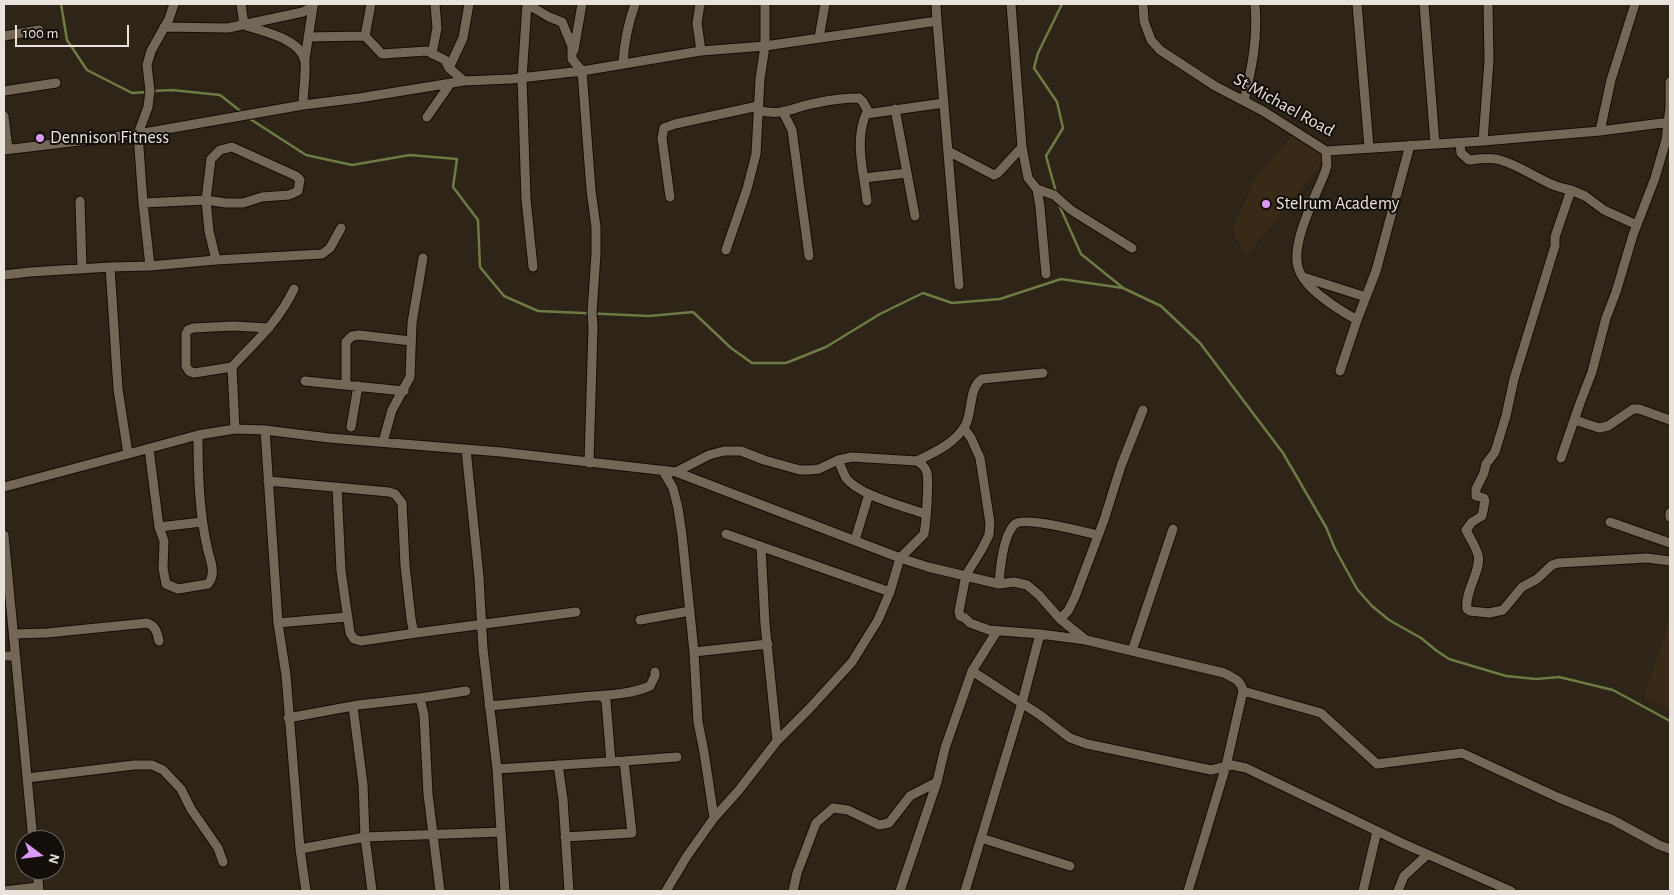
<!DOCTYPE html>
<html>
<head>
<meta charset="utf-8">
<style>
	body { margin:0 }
	#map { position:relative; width:1674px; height:895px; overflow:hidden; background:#2e2417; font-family:"Alegreya Sans",sans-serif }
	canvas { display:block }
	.frame { position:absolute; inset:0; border:5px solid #eae3db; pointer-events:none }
	.north { position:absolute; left:15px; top:830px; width:50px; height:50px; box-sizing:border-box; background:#130e09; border:1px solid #69635d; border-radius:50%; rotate:105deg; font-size:14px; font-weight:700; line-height:20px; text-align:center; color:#eae3db }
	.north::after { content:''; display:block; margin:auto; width:18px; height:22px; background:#db99f6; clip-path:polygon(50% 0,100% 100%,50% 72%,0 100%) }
	.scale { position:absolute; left:15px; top:25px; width:114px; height:22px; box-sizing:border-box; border:2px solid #eae3db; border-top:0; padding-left:6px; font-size:15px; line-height:18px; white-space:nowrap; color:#eae3db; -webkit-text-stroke:4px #130e09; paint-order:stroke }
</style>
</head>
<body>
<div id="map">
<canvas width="1674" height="895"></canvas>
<div class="frame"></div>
<div class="north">N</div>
<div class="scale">100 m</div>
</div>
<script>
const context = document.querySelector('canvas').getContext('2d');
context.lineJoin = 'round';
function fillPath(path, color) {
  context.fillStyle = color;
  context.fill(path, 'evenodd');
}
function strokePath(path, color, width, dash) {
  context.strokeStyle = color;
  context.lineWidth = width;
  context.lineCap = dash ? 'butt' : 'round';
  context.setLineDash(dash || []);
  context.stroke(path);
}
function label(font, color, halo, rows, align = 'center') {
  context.font = font + ' "Alegreya Sans",sans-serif';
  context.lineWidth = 4;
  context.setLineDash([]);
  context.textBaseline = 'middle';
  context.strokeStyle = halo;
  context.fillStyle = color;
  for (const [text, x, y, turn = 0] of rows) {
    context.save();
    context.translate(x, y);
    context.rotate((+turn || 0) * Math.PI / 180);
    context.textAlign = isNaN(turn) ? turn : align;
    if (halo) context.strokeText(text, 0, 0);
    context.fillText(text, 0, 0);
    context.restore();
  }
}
const built = new Path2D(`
	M1292,136L1325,156L1324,160L1247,255L1232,231L1255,178Z
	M1670,618V709L1665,706L1644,697Z`);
const stream = new Path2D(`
	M61,4L67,40L87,70L132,93L147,92
	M153,91L172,90L220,95L243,113
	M247,117L306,155L352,165L410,155L457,159L453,187L478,220L480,267L504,296L538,311L649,316L693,312L731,348L752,363H786L826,347L880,314L923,293L952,303L1000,299L1061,279L1123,288L1161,306L1200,343L1283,453L1326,527L1335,549L1357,589L1372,606L1389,620L1421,638L1437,651L1449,659L1506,676L1536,679L1559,677L1613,690L1670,721
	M1056,192L1046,156L1063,128L1057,102L1034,68L1038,53L1062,4
	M1059,205L1081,254L1122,287`);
const minor = new Path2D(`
	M241,4L244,25C263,32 301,38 305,62C306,74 303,92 303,105L359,98L464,81L511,79L582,71L572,59V46L562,22L549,17L527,4
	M527,4L522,78L526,199L533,267
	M700,4L697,23L701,51
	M1011,4L1022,147L1028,178L1037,189L1054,195L1071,210L1132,248
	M1143,4L1144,21L1151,40L1160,50L1215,86L1263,111L1326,151L1483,141L1489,61L1488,4
	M1357,4L1369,147
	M1424,4L1435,144
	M937,21L959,285
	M164,27L228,28L303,12L313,6L312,4
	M4,36L39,30
	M365,36L371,4
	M308,37L365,36L382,54L427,51L445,60L449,68
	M819,38L825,4
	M574,50L582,4
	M432,54L437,28L435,4
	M305,59L313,6L314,4
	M623,64C624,43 628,24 635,4
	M464,81L449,68L463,38L469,4
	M4,91L56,83
	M1244,101C1252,66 1258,40 1255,4
	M758,110C783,117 793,107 816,103C830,100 845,98 859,98L863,102L869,113
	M783,112L792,130L809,256
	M4,116L8,149
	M427,117L450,84
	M1600,131L1611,80L1635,4
	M1483,141L1600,131L1670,122
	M1460,143L1461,153L1469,160C1478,159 1491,157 1500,160C1525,167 1545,186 1571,190L1555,237V246L1514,379L1506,416L1495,452L1486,464L1484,473L1476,489V496L1484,498L1485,501L1482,516L1472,522L1466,530C1470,538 1476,547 1478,555C1482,570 1464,592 1467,609L1470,611L1489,613L1503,610L1522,587L1537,579L1552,565L1558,563L1647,558L1670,561
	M4,150L138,134L303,105
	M948,151L994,175L998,173L1022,147
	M1326,151L1327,165L1325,172C1316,196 1291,242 1298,267C1303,288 1339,310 1357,320
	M907,173L915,216
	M864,178L907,173L895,109
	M1037,189L1040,207L1046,274
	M1571,190L1585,196L1604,210L1637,225
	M670,197L662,138L664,128L675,124L758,106
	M80,201L82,269
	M867,201C864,173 854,141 866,114L944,103
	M143,203L206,200L226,203H243L262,197L289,195L298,191L300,180L296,176L232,147L220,150L211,159L206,200L209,231L216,260L322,254L330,248L341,228
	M726,250L747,189L756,154L760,79L765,46V4
	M150,266L216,260
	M4,275L30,272L110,267
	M1303,277L1366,297
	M232,367L194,373L189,371L186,366V334L188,330L193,328L233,326L269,328
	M1340,371L1357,320L1376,271L1410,145
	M305,381L404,391
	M346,385V342L352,336L359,335L411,341
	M1575,420L1599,428L1608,426L1633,409H1639L1670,420
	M351,427L358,386
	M964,428L971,438L980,458L990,523L989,535L982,549L966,575L959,611L960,616L965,618L970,623L989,630L1040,634L1086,640
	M235,429L232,367C257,340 278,322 294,289
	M265,430L278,623L286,675L300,849L306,891
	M383,442L392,410L410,377L412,323L423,258
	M149,449L159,527L164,541L163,568L166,584L178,589L208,584C216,574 211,562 208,551C199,513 198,474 198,435
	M466,449L479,577L483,649L497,769L505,891
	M128,454L198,435L235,429L265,430L329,438L501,452L676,472L900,558L928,567L999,584L1014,582L1027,585L1039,595L1060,619L1086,640L1224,673C1233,678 1241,680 1243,691L1226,766L1188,891
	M1561,458L1580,403L1592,372L1606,318L1616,292L1633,235L1655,178L1666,140L1670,107V82
	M838,460C841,466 843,473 846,478C858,495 906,507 925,514
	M917,461C935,452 954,444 965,426C973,412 968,389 982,379L1043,373
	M589,463L593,327L592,312L596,254V227L591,190L582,71L701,51L765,46L937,21L936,4
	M663,471L673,488L678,508L682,535L694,652L698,722L704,752L714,818
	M268,481L389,492L395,494L402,503L405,565L411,619L413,629L416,633L576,612
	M4,487L128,454L118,389L110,267L150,266L143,203L138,134L148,107L150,91L147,65L151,51L169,19L174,4
	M337,487L341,571L350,633L354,639L361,641L416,633
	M1670,513V517
	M1610,522L1670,543
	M159,527L202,522
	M726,534L890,592
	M4,535L33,840
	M855,540L869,494
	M761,547L765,624L777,741
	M999,584C1000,569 1003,535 1015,524C1025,516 1084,532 1098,535
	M1060,619L1068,611L1075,597L1104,520L1121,466L1143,410
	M640,620L690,611
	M278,623L347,617
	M14,634L47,633L147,623C156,626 157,632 159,641
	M1132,651L1173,529
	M694,652L768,644
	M4,656H15
	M972,671L1040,715L1070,738L1087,744L1211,770L1232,765L1246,768L1402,843L1511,891
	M1243,691L1321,713L1377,764L1462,753L1557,797L1613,820L1659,845L1670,849
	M603,697L606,701L611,762
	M489,706C520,703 551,700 582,697C605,695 629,695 650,686L655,676V672
	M353,707L363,784L365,837L501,832
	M288,718L358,705L420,698
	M624,761L677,757
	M558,765L563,799L569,891
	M497,769L624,761L632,833L565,837
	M27,778L134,765H152L163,770L181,789L191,809L218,848L223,862
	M981,838L1070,866
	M300,849L365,837L372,891
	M37,870L39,891
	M4,891L38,887
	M440,891L428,794L424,715L420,698L466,691
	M666,891L687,856L714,818L739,790L777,741L809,709L852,662L878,620L890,592L900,558L924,534C926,524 929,483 927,473C926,467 922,464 917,461L852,457L838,460L819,469L809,470H800L764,460L741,451H724L709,455L676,472
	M793,891L797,873L816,823L833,808L848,810L879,825L889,823L910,796L937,782
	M900,891L937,782L945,748L972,671L997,631
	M965,891L1022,703L1040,634
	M1363,891L1377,831
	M1398,891L1404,876L1427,855`);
const markers = [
	[40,138,5,"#db99f6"],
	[1266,204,5,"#db99f6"]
];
const streetNames = [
	["St Michael Road",1284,105,29]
];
const poiNames = [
	["Dennison Fitness",50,138],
	["Stelrum Academy",1276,204]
];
fillPath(built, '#382a17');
strokePath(stream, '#6c7c44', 2.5);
strokePath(minor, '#160d03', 11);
strokePath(minor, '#736758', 9);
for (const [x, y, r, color] of markers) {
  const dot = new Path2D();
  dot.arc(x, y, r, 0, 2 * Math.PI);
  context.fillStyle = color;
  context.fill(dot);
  strokePath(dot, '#130e09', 2);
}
label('18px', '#eae3db', '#130e09', streetNames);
label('18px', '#eae3db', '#130e09', poiNames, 'left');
</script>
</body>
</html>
